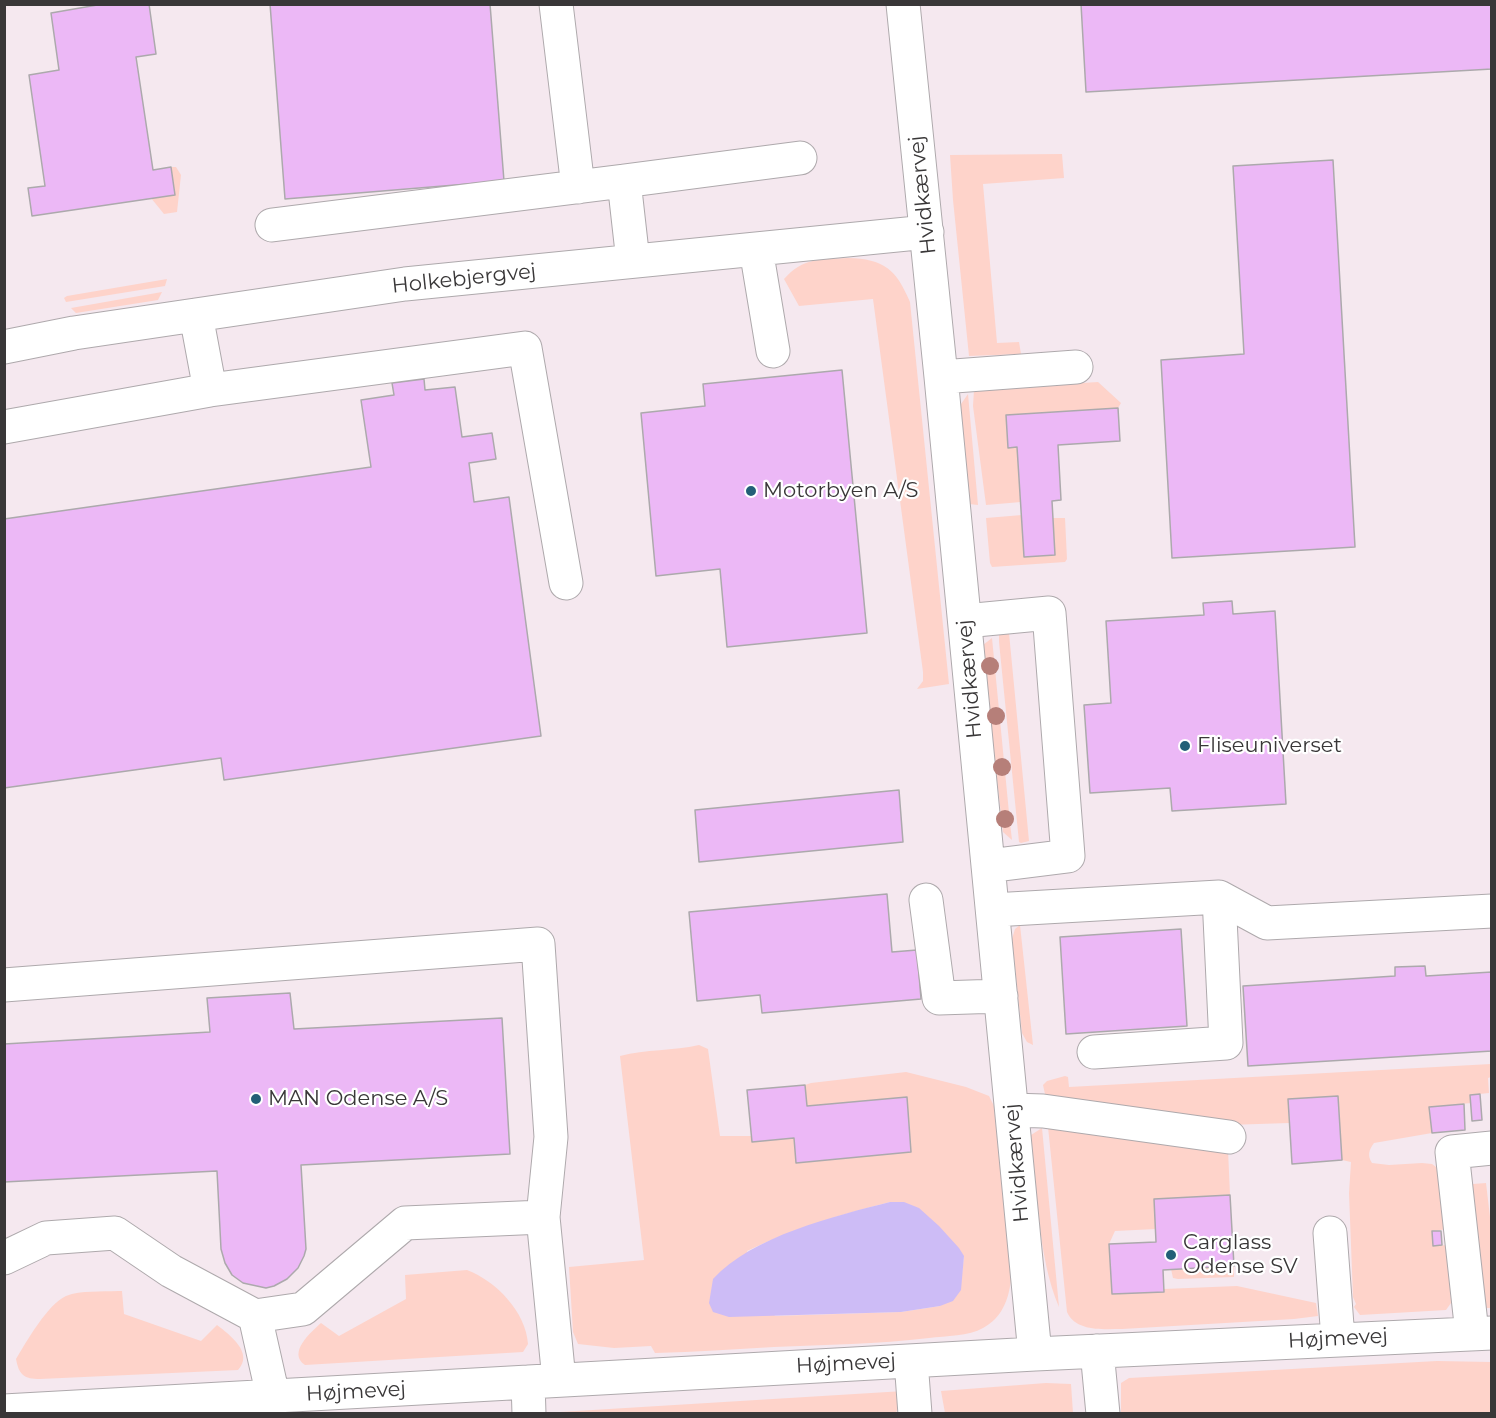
<!DOCTYPE html>
<html>
<head>
<meta charset="utf-8">
<style>
	body { margin:0 }
	#map { position:relative; width:1496px; height:1418px; overflow:hidden; background:#fcf7f9; font-family:Montserrat,sans-serif }
	canvas { display:block }
	.frame { position:absolute; inset:0; border:6px solid #393738; pointer-events:none }
</style>
</head>
<body>
<div id="map">
<canvas width="1496" height="1418"></canvas>
<div class="frame"></div>
</div>
<script>
const context = document.querySelector('canvas').getContext('2d');
context.lineJoin = 'round';
function fillPath(path, color) {
  context.fillStyle = color;
  context.fill(path, 'evenodd');
}
function strokePath(path, color, width, dash) {
  context.strokeStyle = color;
  context.lineWidth = width;
  context.lineCap = dash ? 'butt' : 'round';
  context.setLineDash(dash || []);
  context.stroke(path);
}
function label(font, color, halo, rows, align = 'center') {
  context.font = font + ' Montserrat,sans-serif';
  context.lineWidth = 4.5;
  context.setLineDash([]);
  context.textBaseline = 'middle';
  context.strokeStyle = halo;
  context.fillStyle = color;
  for (const [text, x, y, turn = 0] of rows) {
    context.save();
    context.translate(x, y);
    context.rotate((+turn || 0) * Math.PI / 180);
    context.textAlign = isNaN(turn) ? turn : align;
    if (halo) context.strokeText(text, 0, 0);
    context.fillText(text, 0, 0);
    context.restore();
  }
}
const built = new Path2D(`
	M5,5H1491V1413L5,1414Z`);
const green = new Path2D(`
	M1062,154L1064,178L983,184L997,343L1019,342L1021,354L969,356L953,200L950,155Z
	M171,167H176L181,175L177,212L164,214L151,198Z
	M848,258C884,259 896,269 910,302L949,684L917,689L923,681V672L873,299L799,306L784,279C804,257 819,260 848,258Z
	M167,279L165,286L66,302L64,298L67,296Z
	M162,292L158,300L76,313L71,308Z
	M1098,382L1121,403L1118,408L1006,415L1008,448L1017,447L1021,502L986,505L973,406L974,390Z
	M968,394L978,505L969,504L959,407Z
	M1022,515L1025,557L1055,555L1053,518H1065L1067,559L1065,562L992,567L990,563L986,518Z
	M1009,633L1029,841L1021,843L1019,842L999,642V635Z
	M992,638L1010,823L1012,840L1003,832L983,655V645Z
	M1020,925L1033,1045L1027,1042L1022,1033L1012,939L1015,929Z
	M699,1045L708,1049L720,1136H751L752,1142L794,1138L797,1163L911,1152L907,1097L807,1106L805,1085L811,1083L906,1072L966,1087L989,1096L994,1106L1011,1279C1009,1299 1002,1318 983,1328C969,1336 946,1336 929,1338C878,1344 825,1345 774,1347C734,1349 695,1352 655,1353L651,1346L614,1348L578,1344L573,1332L569,1267L644,1260L620,1056C646,1049 673,1051 699,1045ZM890,1202L964,1257L960,1290L940,1306L901,1312L775,1316L747,1251C793,1229 841,1214 890,1202Z
	M1491,1064V1077L1488,1078L1489,1093L1470,1095L1471,1103L1430,1107L1432,1133L1374,1143C1369,1150 1367,1155 1372,1163L1389,1165L1422,1163L1432,1164L1440,1170L1448,1229L1432,1231L1433,1246L1448,1245L1451,1303L1446,1310L1360,1315L1354,1307L1356,1304L1353,1297L1349,1193L1351,1162L1342,1160L1338,1096L1288,1099L1289,1123L1228,1125L1053,1098L1045,1094L1043,1085L1047,1081L1065,1076L1068,1077L1069,1087Z
	M1048,1127L1228,1150L1230,1195L1155,1199L1156,1229L1115,1231L1109,1244L1112,1294L1163,1292L1164,1289L1237,1286L1316,1303L1318,1316L1294,1319L1122,1329C1103,1329 1076,1332 1067,1312Z
	M1042,1128L1059,1307C1038,1258 1037,1188 1031,1135Z
	M1486,1183L1492,1234L1491,1308H1485L1476,1263L1473,1184Z
	M1234,1266V1277L1178,1279L1173,1278L1171,1269Z
	M467,1270C496,1281 526,1312 528,1344L523,1352L305,1365C287,1353 311,1332 321,1323L339,1336L406,1299L405,1275Z
	M118,1291H122L124,1314L201,1341L217,1325C230,1335 254,1353 238,1370L40,1379C24,1379 19,1375 16,1359C27,1341 47,1305 66,1296C81,1290 102,1292 118,1291Z
	M1437,1361L1491,1362V1413H1121V1383L1129,1378Z
	M1046,1383L1071,1384L1073,1413H945L941,1391Z
	M904,1391L896,1413L558,1414L560,1412Z`);
const water = new Path2D(`
	M890,1202H904L919,1208L939,1226L959,1248L964,1256L961,1290L953,1301L940,1306L901,1312L729,1317L713,1312L709,1303L713,1279C752,1236 835,1216 890,1202Z`);
const building = new Path2D(`
	M103,4H149L156,54L136,57L153,170L171,167L175,195L32,216L28,188L45,186L29,75L59,70L51,13Z
	M270,4H490L504,181L285,199Z
	M1081,4H1492V69L1086,92Z
	M1333,160L1355,547L1172,558L1161,360L1244,354L1233,166Z
	M842,370L867,633L727,647L720,569L656,576L641,413L705,406L703,384Z
	M424,379L425,390L455,387L462,437L492,433L496,459L469,463L474,502L509,497L541,736L224,780L221,758L4,788V519L371,467L361,400L394,395L392,383Z
	M1118,408L1120,441L1058,445L1061,500L1052,501L1055,555L1024,557L1017,447L1008,448L1006,415Z
	M1232,601L1233,614L1275,611L1286,804L1172,811L1170,788L1090,793L1084,705L1111,703L1106,621L1204,615L1203,603Z
	M899,790L903,842L699,862L695,810Z
	M887,894L892,952L917,950L921,999L762,1013L760,995L697,1001L689,912Z
	M1181,929L1187,1026L1066,1034L1060,937Z
	M1425,966L1426,976L1492,972V1051L1248,1066L1243,986L1395,976V967Z
	M290,993L294,1029L502,1018L510,1154L301,1165L306,1249L304,1256L298,1268L287,1279L274,1286L266,1288L243,1283L232,1275L225,1263L221,1249L217,1171L4,1182V1044L210,1032L207,998Z
	M805,1085L807,1106L907,1097L911,1152L796,1163L794,1138L752,1142L747,1090Z
	M1480,1094L1482,1120L1472,1121L1470,1095Z
	M1338,1096L1342,1160L1292,1164L1288,1099Z
	M1464,1104L1465,1130L1432,1133L1429,1107Z
	M1230,1195L1234,1266L1163,1270L1164,1292L1112,1294L1109,1244L1156,1242L1154,1199Z
	M1432,1231H1441L1442,1245L1433,1246Z`);
const minor = new Path2D(`
	M556,4L578,187
	M903,4L941,377L1035,1354
	M624,181L800,158
	M272,225L624,181L633,261
	M756,249L773,351
	M4,347L74,333L405,284L927,232
	M941,377L1076,367
	M210,390L525,348L566,583
	M4,427L210,390L196,315
	M965,621L1049,613L1068,856L988,866
	M926,900L939,998L1001,996
	M993,910L1219,897L1267,923L1492,911
	M4,985L538,944L551,1137L543,1217L559,1380
	M1094,1052L1226,1043L1219,897
	M1012,1110L1043,1111L1229,1137
	M1330,1233L1338,1339
	M4,1258L46,1238L115,1233L171,1271L255,1316L273,1396
	M255,1316L303,1309L405,1223L543,1217
	M1472,1333L1452,1152L1492,1148
	M1097,1351L1103,1414
	M911,1361L915,1414
	M528,1382L529,1414
	M4,1411L1035,1354L1492,1333`);
const trees = [
	[990,666],
	[996,716],
	[1002,767],
	[1005,819]
];
const markers = [
	[751,491,6,"#235f77"],
	[1185,746,6,"#235f77"],
	[256,1099,6,"#235f77"],
	[1171,1255,6,"#235f77"]
];
const streetNames = [
	["Hvidkærvej",923,195,-96],
	["Holkebjergvej",464,279,-6],
	["Hvidkærvej",970,679,-95],
	["Hvidkærvej",1017,1163,-95],
	["Højmevej",1338,1339,-3],
	["Højmevej",846,1364,-3],
	["Højmevej",356,1392,-3]
];
const poiNames = [
	["Motorbyen A/S",763,491],
	["Fliseuniverset",1197,746],
	["MAN Odense A/S",268,1099],
	["Carglass",1183,1243],
	["Odense SV",1183,1267]
];
fillPath(built, '#f5e8ef');
fillPath(green, '#fed3ca');
fillPath(water, '#cdbcf6');
fillPath(building, '#ecb8f6');
strokePath(building, '#aca9ac', 1.5);
strokePath(minor, '#aea9ac', 35);
strokePath(minor, '#fff', 33);
context.fillStyle = '#b67f79';
for (const [x, y] of trees) {
  context.beginPath();
  context.arc(x, y, 9, 0, 2 * Math.PI);
  context.fill();
}
for (const [x, y, r, color] of markers) {
  const dot = new Path2D();
  dot.arc(x, y, r, 0, 2 * Math.PI);
  context.fillStyle = color;
  context.fill(dot);
  strokePath(dot, '#fff', 2);
}
label('21px', '#393738', '#fff', streetNames);
label('21px', '#393738', '#fff', poiNames, 'left');
</script>
</body>
</html>
